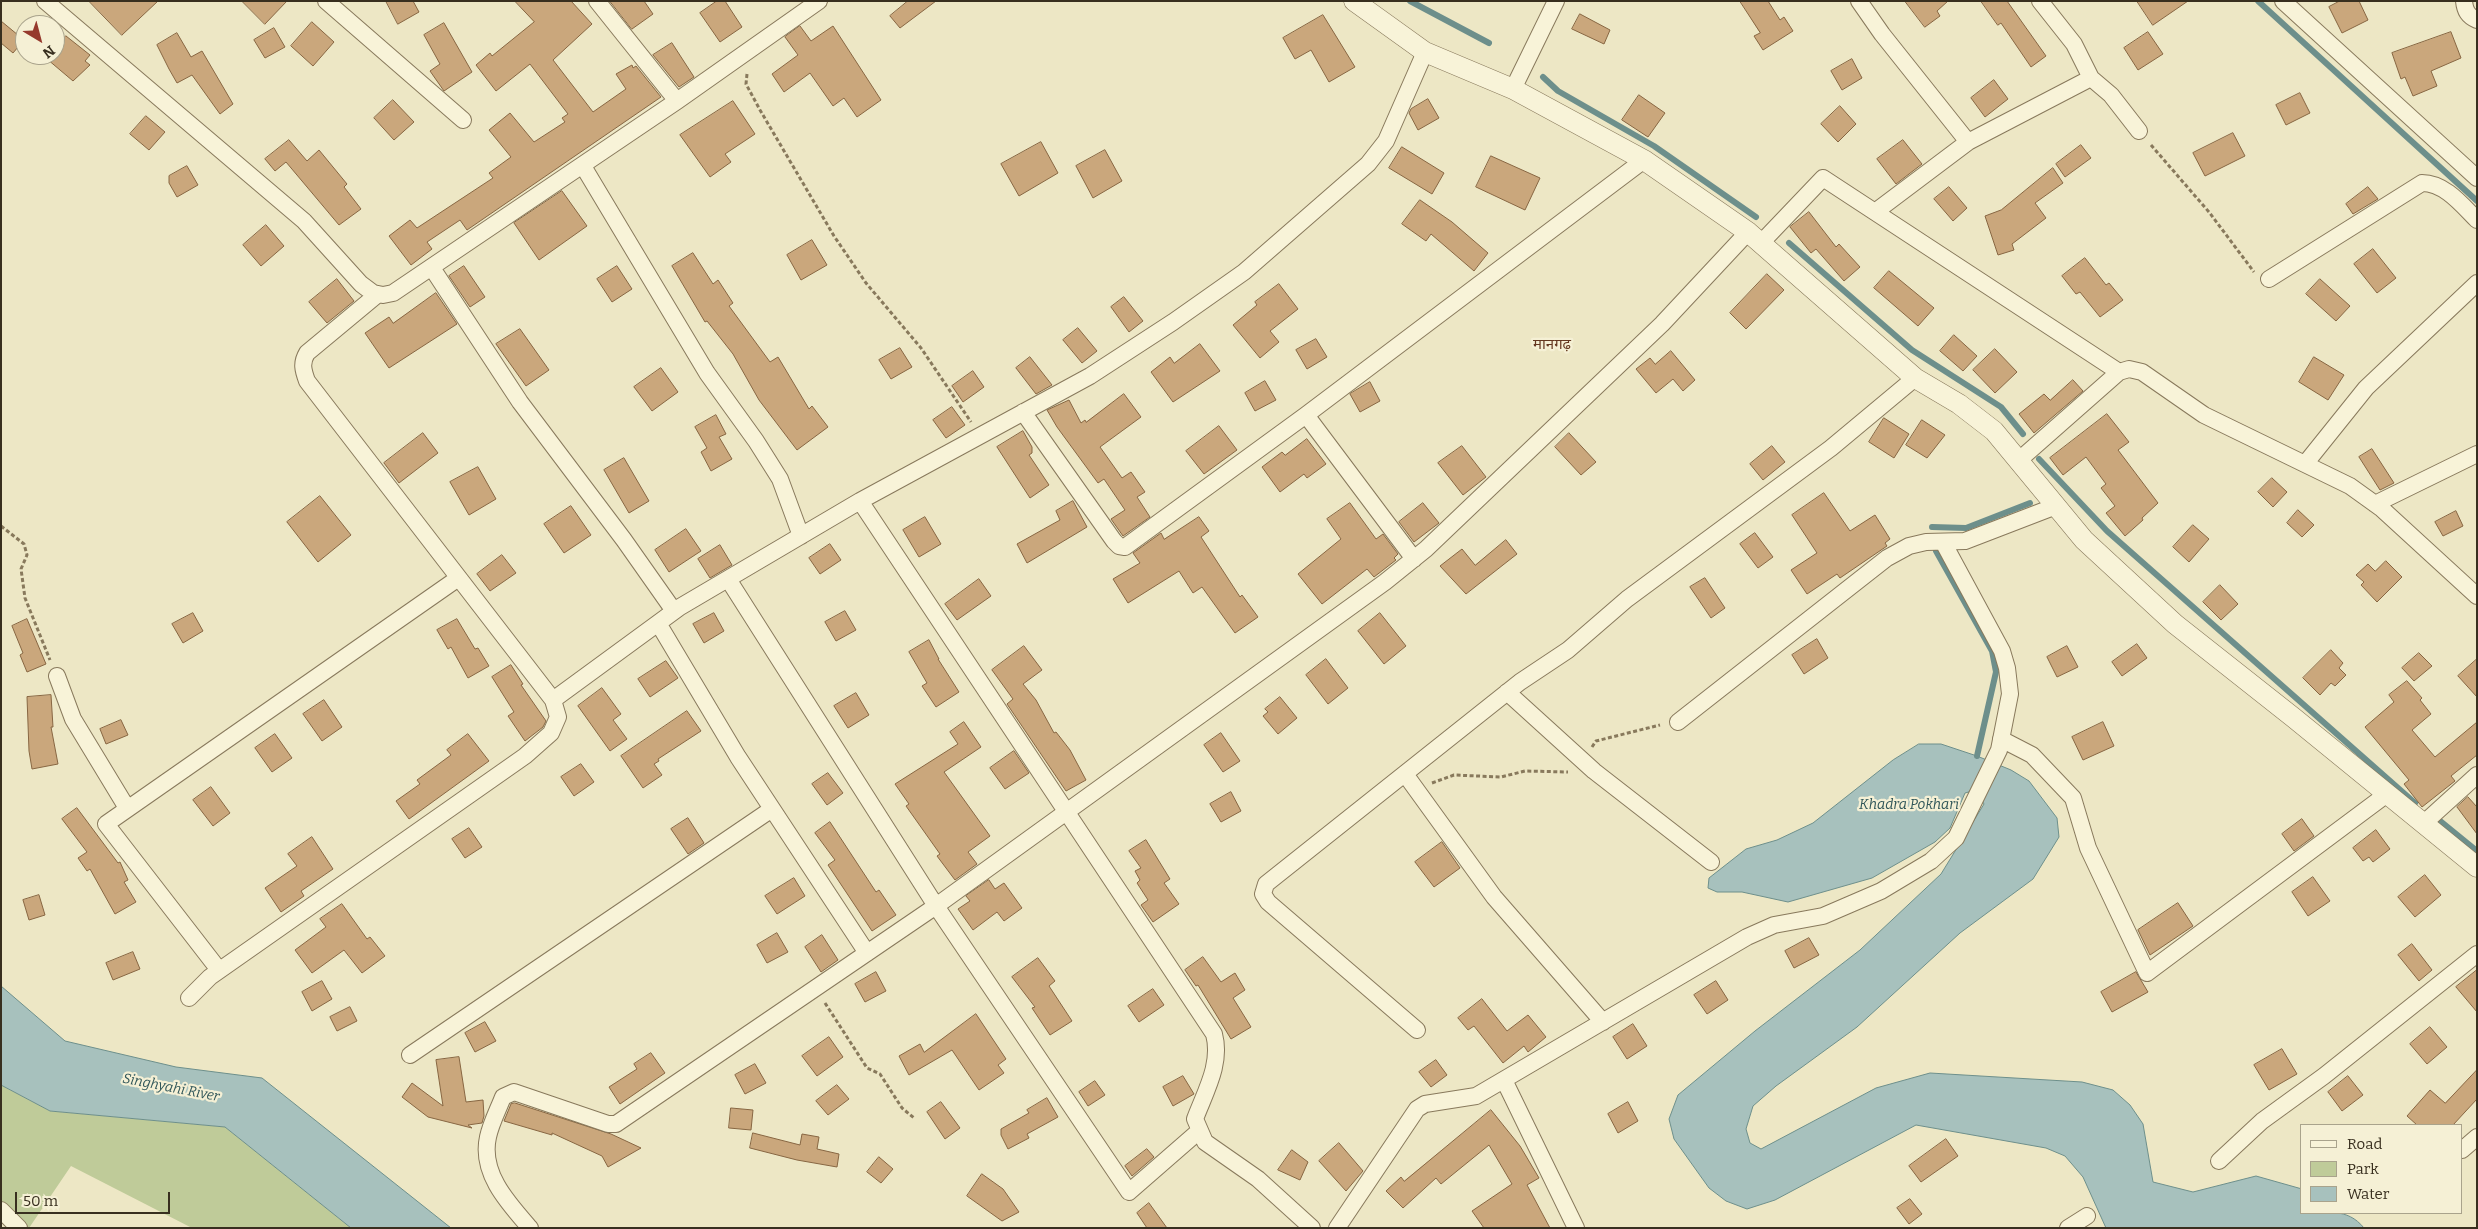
<!DOCTYPE html>
<html>
<head>
<meta charset="utf-8">
<style>
	body { margin:0 }
	#map { position:relative; width:2478px; height:1229px; overflow:hidden; background:#ede7c5; font-family:Bitter,serif }
	canvas { display:block }
	.frame { position:absolute; inset:0; border:2px solid #382f1f; pointer-events:none }
	.legend { position:absolute; left:2300px; top:1124px; width:162px; height:90px; box-sizing:border-box; background:#f5f0d5; border:1px solid #a9a38c; margin:0; padding:6px 9px; list-style:none; font-size:15px; color:#382f1f }
	.legend li { display:flex; align-items:center; gap:10px; height:25px }
	.legend b { width:25px; border:1px solid #a9a38c }
	.north { position:absolute; left:15px; top:15px; width:50px; height:50px; box-sizing:border-box; background:#f5f0d5; border:1px solid #a9a38c; border-radius:50%; rotate:143deg; font-size:14px; font-weight:700; line-height:20px; text-align:center; color:#382f1f }
	.north::after { content:''; display:block; margin:auto; width:18px; height:22px; background:#963a2d; clip-path:polygon(50% 0,100% 100%,50% 72%,0 100%) }
	.scale { position:absolute; left:15px; top:1192px; width:155px; height:22px; box-sizing:border-box; border:2px solid #382f1f; border-top:0; padding-left:6px; font-size:15px; line-height:18px; white-space:nowrap; color:#382f1f; -webkit-text-stroke:4px #f5f0d5; paint-order:stroke }
</style>
</head>
<body>
<div id="map">
<canvas width="2478" height="1229"></canvas>
<div class="frame"></div>
<ul class="legend">
<li><b style="height:6px;background:#f8f3d8"></b>Road</li>
<li><b style="height:14px;background:#bfcb99"></b>Park</li>
<li><b style="height:14px;background:#a7c1bd"></b>Water</li>
</ul>
<div class="north">N</div>
<div class="scale">50 m</div>
</div>
<script>
const context = document.querySelector('canvas').getContext('2d');
context.lineJoin = 'round';
function fillPath(path, color) {
  context.fillStyle = color;
  context.fill(path, 'evenodd');
}
function strokePath(path, color, width, dash) {
  context.strokeStyle = color;
  context.lineWidth = width;
  context.lineCap = dash ? 'butt' : 'round';
  context.setLineDash(dash || []);
  context.stroke(path);
}
function label(font, color, halo, rows, align = 'center') {
  context.font = font + ' Bitter,"Noto Sans Devanagari",serif';
  context.lineWidth = 4.5;
  context.setLineDash([]);
  context.textBaseline = 'middle';
  context.strokeStyle = halo;
  context.fillStyle = color;
  for (const [text, x, y, turn = 0] of rows) {
    context.save();
    context.translate(x, y);
    context.rotate((+turn || 0) * Math.PI / 180);
    context.textAlign = isNaN(turn) ? turn : align;
    if (halo) context.strokeText(text, 0, 0);
    context.fillText(text, 0, 0);
    context.restore();
  }
}
const green = new Path2D(`
	M1,1085L50,1111L225,1127L351,1228H192L71,1166L29,1228H19L1,1210Z`);
const water = new Path2D(`
	M1919,744H1941L1977,756L2011,770L2029,781L2057,818L2059,837L2033,879L1960,933L1857,1027L1776,1086L1753,1106L1746,1129L1750,1143L1761,1149L1876,1088L1930,1073L2082,1082L2113,1090L2130,1105L2143,1124L2153,1182L2193,1192L2256,1176L2302,1189V1213C2326,1213 2347,1207 2364,1228H2106L2083,1177L2065,1156L2046,1148L1916,1125L1775,1200L1747,1209L1726,1201L1709,1188L1674,1139L1669,1119L1678,1095L1755,1031L1860,950L1941,874L1984,804L1976,790L1965,793L1950,828L1935,842L1872,878L1788,902L1742,892H1717L1708,888L1709,878L1746,849L1777,840L1813,823L1893,760Z
	M1,986L65,1041L176,1067L262,1078L451,1228H351L225,1127L50,1111L1,1085Z`);
const stream = new Path2D(`
	M1410,1L1489,43
	M2258,1L2477,201
	M1543,77L1558,91L1654,146L1756,217
	M1789,243L1912,350L2001,407L2023,434
	M2039,459L2107,531L2415,803
	M1932,527L1966,528L2030,503
	M1936,551L1992,651L1996,672L1977,756
	M2439,820L2477,851`);
const building = new Path2D(`
	M89,1H158L122,35Z
	M242,1H287L265,24Z
	M386,1H413L419,12L398,24Z
	M515,1H571L592,24L553,60L593,112L626,89L616,74L632,65L633,68L636,66L661,97L467,230L460,220L427,242L432,249L411,265L389,236L410,220L417,228L493,178L489,173L511,157L489,130L510,113L534,142L565,122L562,118L568,114L530,64L496,91L476,65L490,53L492,56L534,22Z
	M610,1H644L653,14L632,29Z
	M717,1H725L742,27L720,42L700,13Z
	M908,1H936L900,28L890,16Z
	M1740,1H1768L1780,20L1784,17L1793,31L1763,50L1754,36L1760,33Z
	M1905,1H1948L1937,11L1940,16L1925,27Z
	M1981,1H2007L2046,56L2031,67L2001,23L1998,25Z
	M2137,1H2188L2153,25Z
	M2340,1H2359L2368,20L2342,33L2329,7Z
	M1580,14L1610,30L1604,44L1572,29Z
	M1323,15L1355,67L1329,82L1311,50L1295,59L1283,38Z
	M1,21L24,40L13,53L1,43Z
	M312,22L334,42L313,66L291,46Z
	M444,23L472,72L444,91L430,71L440,64L424,35Z
	M800,26L811,41L833,26L881,100L857,117L844,98L833,106L810,73L784,92L772,74L798,55L785,37Z
	M274,28L285,47L265,58L254,40Z
	M2148,32L2163,54L2138,70L2124,48Z
	M2451,32L2461,58L2431,71L2437,86L2413,96L2405,77L2401,79L2392,53Z
	M177,33L191,57L202,51L233,104L220,114L192,75L177,83L169,69L157,45Z
	M66,36L90,55L85,61L90,65L73,81L47,59L50,55H55V49Z
	M672,43L694,77L679,87L653,55Z
	M1852,59L1862,78L1842,90L1831,71Z
	M1994,80L2008,99L1985,117L1971,98Z
	M2300,93L2310,113L2286,125L2276,105Z
	M1639,95L1665,113L1648,137L1622,120Z
	M1428,99L1439,118L1418,130L1409,113L1411,109Z
	M393,100L414,122L394,140L374,118Z
	M733,101L755,134L725,154L731,162L710,177L680,135Z
	M1840,106L1856,124L1838,142L1821,124Z
	M146,116L165,132L149,150L130,134Z
	M2233,133L2245,156L2205,176L2193,153Z
	M289,140L307,161L319,150L347,184L344,187L361,209L339,225L286,162L275,171L265,159Z
	M1903,140L1922,164L1896,184L1877,159Z
	M1041,142L1058,173L1019,196L1001,164Z
	M2081,145L2091,158L2065,177L2056,164Z
	M1402,147L1444,173L1432,194L1389,168Z
	M1105,150L1122,181L1093,198L1076,166Z
	M1491,156L1540,178L1525,210L1476,187Z
	M187,166L198,185L177,197L169,183V176Z
	M2053,168L2063,183L2035,203L2046,218L2012,244L2014,250L1998,255L1985,216L2001,210Z
	M1949,187L1967,208L1953,221L1934,199Z
	M2368,187L2378,199L2353,214L2346,204Z
	M562,191L587,226L539,260L514,223Z
	M1420,200L1452,222L1488,253L1474,271L1431,234L1426,241L1402,224Z
	M1809,212L1836,247L1839,244L1860,267L1844,281L1816,249L1811,253L1790,227Z
	M266,225L284,246L261,266L243,245Z
	M812,240L827,265L801,280L787,255Z
	M2373,249L2396,278L2377,293L2354,264Z
	M693,253L713,284L718,280L733,303L729,306L770,362L778,357L809,409L812,406L828,427L797,450L759,400L733,354L707,321L705,322L672,266Z
	M2085,258L2106,285L2109,283L2123,300L2100,317L2080,292L2076,294L2062,276Z
	M464,266L485,297L470,307L449,276Z
	M617,266L632,289L612,302L597,279Z
	M1889,271L1934,308L1918,326L1874,288Z
	M1767,274L1784,290L1746,329L1730,313Z
	M337,279L354,301L327,323L309,302Z
	M2320,279L2350,306L2336,321L2306,294Z
	M1279,284L1298,309L1270,331L1279,342L1260,358L1233,325L1257,305L1255,302Z
	M436,293L457,324L389,368L365,333L389,317L393,323Z
	M1124,297L1143,321L1129,332L1111,307Z
	M1078,328L1097,351L1082,363L1063,340Z
	M520,329L549,370L526,386L496,344Z
	M1954,335L1977,356L1963,371L1940,351Z
	M1316,339L1327,357L1307,369L1296,350Z
	M1200,344L1220,371L1173,402L1151,372L1170,357L1174,363Z
	M900,348L912,367L891,379L879,360Z
	M1995,349L2017,372L1995,393L1973,370Z
	M1671,351L1695,380L1683,391L1673,379L1656,393L1636,369L1650,358L1655,364Z
	M1030,357L1052,385L1036,394L1016,368Z
	M2314,357L2344,375L2328,400L2299,382Z
	M661,368L678,392L652,411L634,387Z
	M973,371L984,387L963,402L952,386Z
	M2073,380L2083,391L2034,433L2019,414L2044,394L2050,400Z
	M1265,381L1276,400L1255,411L1245,393Z
	M1370,382L1380,401L1360,412L1350,394Z
	M1124,394L1141,417L1100,447L1122,478L1131,472L1145,492L1137,497L1150,517L1123,536L1111,519L1125,510L1104,479L1098,483L1057,427L1047,410L1069,400L1081,423L1085,420L1086,422Z
	M952,407L965,425L946,438L933,420Z
	M2107,414L2129,442L2118,450L2158,503L2142,518L2143,520L2125,536L2106,513L2115,506L2101,488L2106,484L2086,457L2063,475L2050,458Z
	M716,415L726,434L719,437L732,459L711,471L701,452L707,448L695,427Z
	M1884,418L1909,434L1894,458L1869,442Z
	M1922,420L1945,435L1927,458L1906,445Z
	M1219,426L1237,450L1204,474L1186,451Z
	M1023,431L1032,447V453L1029,455L1049,485L1030,498L997,447Z
	M423,433L438,453L399,483L384,463Z
	M1569,433L1596,462L1581,475L1555,447Z
	M1307,439L1326,464L1307,478L1304,474L1280,492L1262,467L1282,452L1285,455Z
	M1462,446L1486,477L1463,495L1438,463Z
	M1772,446L1785,462L1763,480L1750,464Z
	M2372,449L2394,483L2380,490L2359,457Z
	M624,458L649,501L629,513L604,470Z
	M478,467L496,499L469,515L450,482Z
	M2272,478L2287,492L2273,507L2258,492Z
	M1824,493L1850,531L1875,515L1890,539L1885,543L1887,546L1840,578L1837,574L1807,594L1791,570L1817,553L1792,515Z
	M320,496L351,535L318,562L287,522Z
	M1073,501L1087,527L1027,563L1017,544L1060,520L1056,511Z
	M1350,503L1376,539L1383,534L1398,554L1394,558L1396,560L1374,577L1367,569L1322,604L1298,574L1341,539L1327,519Z
	M1423,503L1439,523L1414,542L1399,522Z
	M571,506L591,535L564,553L544,524Z
	M2298,510L2314,525L2302,537L2287,523Z
	M2456,511L2463,526L2443,536L2435,522Z
	M925,517L941,544L919,557L903,530Z
	M1199,517L1209,531L1201,537L1240,597L1242,595L1258,617L1235,633L1202,587L1193,593L1179,571L1128,603L1113,579L1140,563L1133,553L1161,533L1164,539Z
	M2193,525L2209,539L2189,562L2173,547Z
	M686,529L701,551L669,572L655,550Z
	M1755,533L1773,557L1758,568L1740,544Z
	M1506,540L1517,554L1466,594L1440,566L1462,549L1475,565Z
	M830,544L841,560L820,574L809,558Z
	M720,545L732,565L710,578L698,559Z
	M502,555L516,573L490,591L477,574Z
	M2386,561L2402,577L2377,602L2361,585L2364,582L2356,575L2368,564L2375,571Z
	M1705,578L1725,608L1711,618L1690,587Z
	M979,579L991,596L957,620L945,604Z
	M2220,585L2238,604L2221,620L2203,602Z
	M845,611L856,630L836,641L825,622Z
	M193,613L203,631L183,643L172,624Z
	M714,613L724,631L704,643L693,624Z
	M1380,613L1406,646L1384,664L1358,631Z
	M27,619L46,664L27,672L20,655L23,653L12,626Z
	M457,619L475,649L478,648L489,666L468,678L451,647L448,649L437,630Z
	M1817,639L1828,658L1804,674L1792,655Z
	M929,640L939,659H938L959,692L936,707L922,686L927,683L909,652Z
	M2137,644L2147,658L2122,676L2112,662Z
	M1024,646L1042,670L1023,684L1036,700L1054,733L1056,732L1070,750L1086,780L1066,791L1007,704L1013,699L992,670Z
	M2067,646L2078,667L2057,677L2047,657Z
	M2331,650L2343,663L2339,668L2346,675L2335,686L2331,683L2320,695L2303,678Z
	M2419,653L2432,666L2414,681L2402,668Z
	M1326,659L1348,688L1328,704L1306,675Z
	M2477,659V697L2458,676Z
	M666,661L678,678L650,697L638,679Z
	M511,665L523,684L521,685L546,721L543,727L525,741L508,716L514,712L492,677Z
	M2407,681L2422,698L2420,700L2431,714L2412,730L2435,757L2477,722V755L2451,776L2455,781L2422,807L2404,784L2409,780L2365,727L2394,702L2389,695Z
	M602,688L621,714L613,720L627,739L610,751L578,706Z
	M856,693L869,715L848,728L834,706Z
	M51,695L53,727H51L58,764L32,769L29,751L27,697Z
	M1280,697L1297,718L1278,734L1263,716L1268,712L1265,709Z
	M324,700L342,727L322,741L303,714Z
	M687,711L701,731L658,759L659,761L654,764L662,775L643,788L621,756Z
	M121,720L128,735L106,744L100,729Z
	M964,722L981,747L944,772L990,836L968,852L977,864L955,880L937,856L940,854L906,806L909,804L895,784L958,744L950,732Z
	M2103,722L2114,746L2083,760L2072,737Z
	M1221,733L1240,761L1223,772L1204,745Z
	M275,734L292,758L272,772L255,748Z
	M468,734L489,761L409,819L396,801L420,784L417,780L451,755L447,750Z
	M1014,751L1029,773L1005,789L990,768Z
	M581,764L594,782L574,796L561,777Z
	M828,773L843,793L827,805L812,784Z
	M211,787L230,813L213,826L193,800Z
	M1231,792L1241,811L1221,822L1210,804Z
	M2468,797L2477,807V834L2457,807Z
	M77,808L118,863L120,862L128,880L124,882L136,902L115,914L90,869L87,871L78,858L87,852L62,819Z
	M688,818L704,843L688,854L671,829Z
	M2302,819L2314,836L2294,851L2282,834Z
	M830,822L876,892L879,890L896,915L872,931L828,865L835,860L815,833Z
	M469,828L482,847L465,858L452,839Z
	M2376,830L2390,849L2373,862L2369,857L2363,861L2353,848Z
	M312,837L333,869L301,891L304,896L281,912L265,888L297,866L288,854Z
	M1146,840L1170,879L1164,883L1179,904L1153,922L1141,905L1148,900L1137,883L1140,880L1135,871L1141,868L1129,851Z
	M1442,842L1460,868L1434,887L1415,862Z
	M2425,875L2441,895L2415,917L2398,897Z
	M2313,877L2330,901L2308,916L2292,892Z
	M794,878L805,896L777,914L765,896Z
	M989,880L995,889L1004,883L1022,908L1004,921L997,912L973,930L958,909L970,901L966,896Z
	M39,895L45,915L29,920L23,900Z
	M2178,903L2193,926L2150,955L2138,930Z
	M342,904L367,939L370,937L385,956L362,973L344,950L312,973L295,950L326,927L320,919Z
	M777,933L788,952L767,963L757,945Z
	M822,935L838,960L821,972L805,947Z
	M1809,938L1819,955L1794,968L1785,951Z
	M2412,944L2432,970L2419,981L2398,955Z
	M133,952L140,969L113,980L106,963Z
	M1203,957L1221,982L1235,973L1245,990L1233,998L1251,1027L1231,1039L1198,985L1196,986L1185,970Z
	M1038,958L1055,981L1049,986L1072,1021L1050,1035L1032,1008L1035,1007L1012,977Z
	M2477,970V1012L2456,987Z
	M876,972L886,991L865,1002L855,984Z
	M2136,972L2148,992L2112,1012L2101,992Z
	M322,981L332,999L312,1011L302,992Z
	M1716,981L1728,1000L1707,1014L1694,995Z
	M1153,989L1164,1005L1139,1022L1128,1006Z
	M1482,999L1507,1031L1528,1015L1546,1037L1528,1052L1524,1046L1503,1063L1474,1026L1468,1030L1458,1018Z
	M350,1007L357,1021L337,1031L330,1017Z
	M976,1014L1006,1059L998,1065L1004,1073L979,1090L952,1050L909,1075L899,1056L920,1044L924,1052Z
	M485,1022L496,1041L475,1052L465,1033Z
	M1633,1024L1647,1046L1627,1059L1613,1037Z
	M2430,1027L2447,1047L2427,1064L2410,1044Z
	M829,1037L843,1057L817,1076L802,1056Z
	M2282,1049L2297,1074L2269,1090L2254,1065Z
	M651,1053L665,1073L620,1104L609,1087L637,1069L634,1064Z
	M459,1057L466,1102L483,1100L484,1116L482,1123L468,1125L472,1128L428,1117L402,1097L412,1083L443,1106L436,1060Z
	M1436,1060L1447,1075L1431,1087L1419,1072Z
	M755,1064L766,1083L745,1094L735,1075Z
	M2477,1070V1099L2453,1125H2417L2407,1116L2430,1090L2445,1103Z
	M1183,1076L1194,1094L1173,1106L1163,1087Z
	M2348,1076L2363,1095L2342,1111L2328,1092Z
	M1095,1081L1105,1095L1088,1106L1079,1092Z
	M837,1085L849,1099L828,1115L816,1101Z
	M1047,1098L1058,1117L1027,1134L1029,1138L1008,1149L1001,1135V1129L1029,1113L1027,1110Z
	M941,1102L960,1128L945,1139L927,1112Z
	M1628,1102L1638,1121L1618,1133L1608,1114Z
	M515,1103L611,1134L641,1148L608,1167L602,1156L552,1133V1135L504,1121L511,1104Z
	M731,1108L753,1110L751,1130L729,1128Z
	M1491,1110L1520,1146L1539,1178L1527,1185L1550,1228H1484L1472,1211L1512,1184L1489,1145L1441,1184L1436,1178L1403,1208L1386,1191L1401,1177L1404,1181Z
	M753,1133L800,1145L802,1134L819,1137L817,1149L839,1154L837,1167L797,1160L750,1148Z
	M1946,1139L1958,1156L1921,1182L1909,1166Z
	M1339,1143L1363,1171L1346,1191L1319,1161Z
	M1147,1149L1154,1157L1132,1176L1125,1166Z
	M1292,1150L1308,1162L1300,1180L1278,1170Z
	M879,1157L893,1169L881,1183L867,1172Z
	M982,1174L1003,1189L1019,1212L1002,1221L967,1196Z
	M1910,1199L1922,1214L1909,1224L1897,1208Z
	M1149,1203L1167,1228H1147L1137,1213Z`);
const path = new Path2D(`
	M747,74L746,84L760,110L834,236L866,283L921,348L971,422
	M2151,145L2209,212L2254,272
	M1,526L24,544L27,555L21,569L25,598L50,660
	M1592,747L1596,741L1660,725
	M1432,783L1454,775L1501,777L1525,771L1568,772
	M825,1003L867,1068L880,1074L902,1108L914,1118`);
const minor = new Path2D(`
	M45,1L304,221L361,284L373,293L383,295L393,293L677,101L819,1
	M326,1L463,120
	M597,1L677,101
	M1859,1L1882,34L1968,142
	M2040,1L2074,44L2091,78L2111,95L2139,131
	M2283,1L2477,178
	M2464,1C2465,11 2468,16 2477,20
	M1513,89L1556,1
	M583,166L707,373L756,441L780,479L801,536
	M1875,212L1968,142L2091,78
	M1761,243L1823,178L2119,372
	M432,268L520,402L624,540L674,611
	M2269,279L2422,183C2445,183 2462,205 2477,220
	M1023,412L1114,541L1119,546L1125,547L1306,415L1644,160
	M1306,415L1414,559
	M2018,461L2119,372L2129,369L2142,372L2204,415L2350,486L2382,509L2477,596
	M2305,464L2366,388L2477,283
	M860,501L1214,1034C1222,1064 1205,1092 1195,1119L1205,1142L1258,1179L1312,1228
	M2375,504L2477,454
	M728,579L936,906L1129,1192L1199,1131
	M658,623L738,757L867,953
	M57,676L73,719L127,808
	M1507,692L1594,771L1711,862
	M553,700L680,607L860,501L1090,376L1173,322L1244,272L1368,164L1386,141L1425,52
	M1678,722L1887,558L1909,546L1926,542L1965,541L2056,506
	M2001,739L2032,755L2073,798L2088,848L2147,973L2387,794
	M1405,774L1494,897L1603,1022
	M2423,824L2477,775
	M219,970L106,824L457,579
	M189,998L210,977L525,756L551,733L558,717L553,700L307,381C303,370 301,363 307,353L378,294
	M1417,1030L1268,902L1263,894L1266,884L1520,682L1568,650L1627,599L1831,448L1915,378
	M410,1055L772,809
	M1504,1080L1576,1228
	M2462,1150L2477,1137
	M2219,1161L2262,1121L2324,1076L2477,954
	M1,1210L19,1228
	M530,1228C508,1203 480,1173 488,1137C491,1123 498,1110 503,1097L514,1092L608,1124H616L936,906L1385,582L1426,549L1662,324L1748,232
	M1337,1228L1417,1109L1425,1104L1476,1096L1747,937L1774,925L1823,916L1881,891L1931,861L1956,838L1999,750L2010,694L2007,668L2002,651L1943,542
	M2068,1228L2087,1216`);
const tertiary = new Path2D(`
	M1354,1L1425,52L1513,89L1644,160L1748,232L1915,378L1959,404L1994,431L2084,540L2175,624L2294,718L2477,867`);
const waterNames = [
	["Khadra Pokhari",1909,805],
	["Singhyahi River",171,1088,11]
];
const quarterNames = [
	["मानगढ़",1552,345]
];
fillPath(green, '#bfcb99');
fillPath(water, '#a7c1bd');
strokePath(water, '#6d8f8b', 1);
strokePath(stream, '#6d8f8b', 6);
fillPath(building, '#caa77c');
strokePath(building, '#876642', 1);
strokePath(minor, '#88795c', 18);
strokePath(tertiary, '#88795c', 21);
strokePath(path, '#88795c', 3, [4, 2.5]);
strokePath(minor, '#f8f3d8', 16);
strokePath(tertiary, '#f8f3d8', 20);
label('italic 14px', '#2f5558', '#f5f0d5', waterNames);
label('15px', '#64371f', '#f5f0d5', quarterNames);
</script>
</body>
</html>
